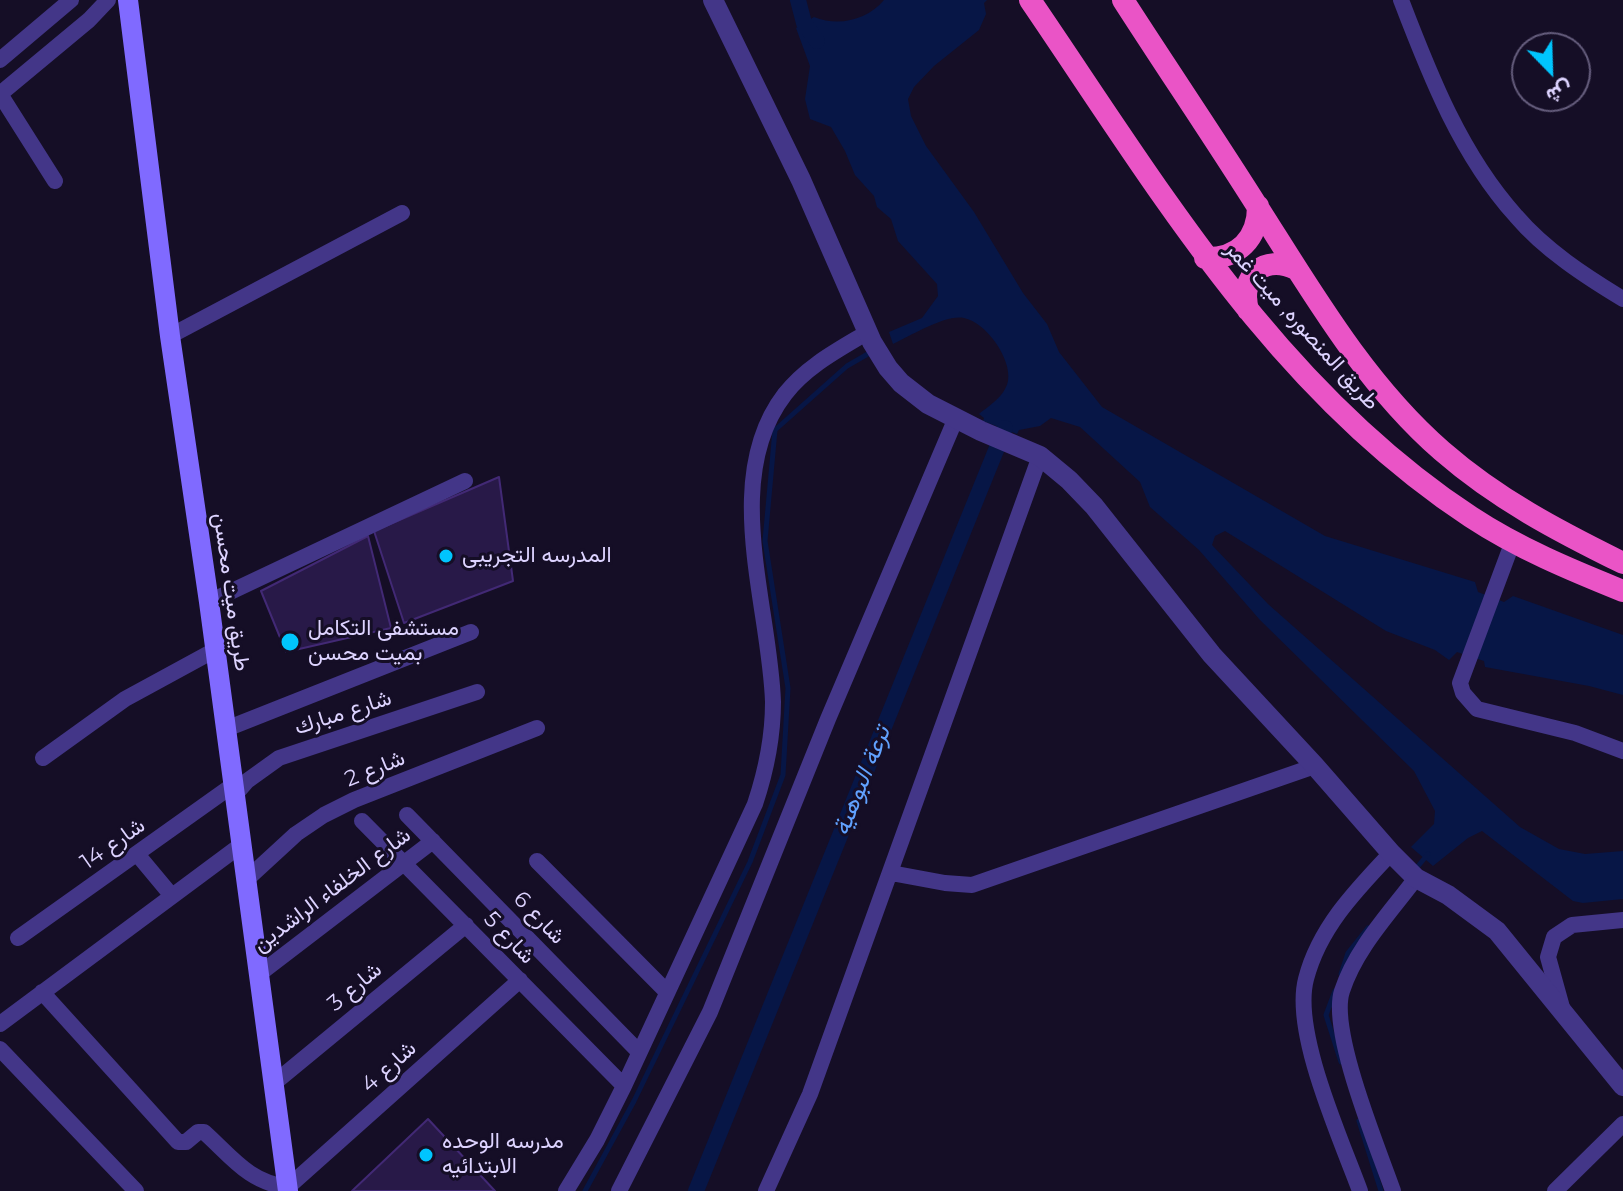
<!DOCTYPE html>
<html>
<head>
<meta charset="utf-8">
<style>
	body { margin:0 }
	#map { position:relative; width:1623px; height:1191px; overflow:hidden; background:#150e26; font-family:Montserrat,Vazirmatn,sans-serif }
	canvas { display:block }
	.north { position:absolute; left:1511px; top:32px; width:80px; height:80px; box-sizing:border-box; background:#150e26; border:2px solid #655d7d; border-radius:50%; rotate:157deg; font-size:22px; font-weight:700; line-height:32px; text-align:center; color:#ddd3ff }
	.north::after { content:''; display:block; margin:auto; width:28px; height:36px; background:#00c5fe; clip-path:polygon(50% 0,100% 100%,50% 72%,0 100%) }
</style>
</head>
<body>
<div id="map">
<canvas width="1623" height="1191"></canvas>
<div class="north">ش</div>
</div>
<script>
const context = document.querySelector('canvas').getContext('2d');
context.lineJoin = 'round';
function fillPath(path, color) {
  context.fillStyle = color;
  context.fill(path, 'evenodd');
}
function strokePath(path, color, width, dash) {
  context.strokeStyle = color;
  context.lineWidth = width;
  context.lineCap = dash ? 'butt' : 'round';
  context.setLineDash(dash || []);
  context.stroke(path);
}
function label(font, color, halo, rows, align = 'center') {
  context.font = font + ' Montserrat,Vazirmatn,sans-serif';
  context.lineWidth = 6;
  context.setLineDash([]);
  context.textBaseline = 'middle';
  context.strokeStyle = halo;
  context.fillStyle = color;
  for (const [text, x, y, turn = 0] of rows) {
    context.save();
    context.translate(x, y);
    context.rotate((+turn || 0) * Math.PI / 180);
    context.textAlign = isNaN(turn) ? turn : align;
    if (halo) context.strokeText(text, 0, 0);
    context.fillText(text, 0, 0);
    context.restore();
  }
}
const water = new Path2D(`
	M884,0H987L984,3L986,14L979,30L934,66L914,87L908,99L911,116L926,146L974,212L1023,293L1047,324L1059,352L1102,407L1325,536L1475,582L1478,592L1504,602L1513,596L1623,635V695L1589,686L1485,667L1484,661L1457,652L1449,660L1435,650L1386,631L1225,531L1215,536L1212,545L1268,604L1520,827L1559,849L1585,854L1623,851V899L1583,903L1573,901L1482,831L1468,838L1433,866L1411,847L1434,824L1435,811L1414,771L1260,620L1199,550L1150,507L1140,482L1080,427L1051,418L1040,426L1019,430L1017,434L983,421L984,418L979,414C990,405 1005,396 1008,381C1012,359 986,322 964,318C946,314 910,336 893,344L889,332L922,318L938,296L937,284L898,241L891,219L877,207L874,196L855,175L845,151L831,127L810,119L805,99L810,66L796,28L814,17C839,27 867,20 884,0Z`);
const stream = new Path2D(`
	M1414,871L1428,854
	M1341,974L1348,953L1368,928
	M1335,991L1326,1015L1341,1062
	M1359,1121L1381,1191
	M585,1191L634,1101L750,862L783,775L788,688L765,541L775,430L847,366L873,351`);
const canal = new Path2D(`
	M798,0L804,23L817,41
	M696,1191L1005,428`);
const building = new Path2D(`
	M499,477L513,581L404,623L374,531Z
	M368,536L391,628L286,652L261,591Z
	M428,1119L495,1191H352Z`);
const minor = new Path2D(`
	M1401,0C1430,76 1461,155 1516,216C1545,250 1585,276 1623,299
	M0,60L71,0
	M0,94L89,20L108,0
	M0,94L55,181
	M170,336L402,213
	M1513,541L1460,683L1463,693L1477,709L1575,733L1623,751
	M209,602L465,481
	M226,729L471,632
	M43,758L125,699L215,650
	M234,796L247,781L279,758L477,692
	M407,815L639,1052
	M362,821L624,1086
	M137,854L172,896
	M537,861L666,991
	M891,873L945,883L972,885L1315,766
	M246,880L296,834L324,815L354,800L537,728
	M18,938L233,785
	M258,975L433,841
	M42,992L178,1142H186L198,1132H204C231,1156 249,1183 288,1187L520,980
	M1563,1011L1548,957L1554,937L1572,925L1623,920
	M0,1024L241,845
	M0,1049L136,1191
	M273,1084L466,925
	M566,1191L597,1140L624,1086L755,804C766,771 773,737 773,702C770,606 720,478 785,394C807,366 838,350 868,332
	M619,1191L710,1012L828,719L956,418
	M766,1191L810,1094L1040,456
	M1360,1191C1341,1139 1292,1032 1306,979C1319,928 1356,890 1391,853
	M1393,1191C1378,1148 1329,1031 1342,991C1356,948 1390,913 1416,878
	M1555,1191L1623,1124`);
const tertiary = new Path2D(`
	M713,0L801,180L872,342L888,368L901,383L928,404L981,431L1040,456L1069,480L1094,506L1212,655L1315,766L1391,853L1416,878L1448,895L1497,931L1623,1086`);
const secondary = new Path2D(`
	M128,0L170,336L209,602L288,1191`);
const trunk = new Path2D(`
	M1030,0C1159,189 1275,388 1471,517C1518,548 1571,570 1623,591
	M1123,0C1168,70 1215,139 1259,209C1313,294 1366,385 1442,451C1497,499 1558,531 1623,563
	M1205,258C1238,259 1258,239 1258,206
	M1248,310C1239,276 1264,254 1296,269`);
const markers = [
	[446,556,8,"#00c5fe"],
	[290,642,10,"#00c5fe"],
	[426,1155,8,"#00c5fe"]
];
const streetNames = [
	["طريق المنصوره, ميت غمر",1302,326,48],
	["طريق ميت محسن",231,592,82],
	["شارع مبارك",343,713,-18],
	["شارع 2",375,769,-22],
	["شارع 14",113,844,-35],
	["شارع الخلفاء الراشدين",332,890,-37],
	["شارع 6",539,918,46],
	["شارع 5",509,938,46],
	["شارع 3",355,987,-40],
	["شارع 4",389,1067,-42]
];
const poiNames = [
	["المدرسه التجريبى",462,556],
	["مستشفى التكامل",308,629],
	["بميت محسن",308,654],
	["مدرسه الوحده",442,1142],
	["الابتدائيه",442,1167]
];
const waterNames = [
	["ترعة البوهية",862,781,-68]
];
fillPath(water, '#071646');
strokePath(stream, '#071646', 5);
strokePath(canal, '#071646', 16);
fillPath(building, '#281948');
strokePath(building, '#422975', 2);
strokePath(minor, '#433688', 16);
strokePath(tertiary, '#433688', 20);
strokePath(secondary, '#806aff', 20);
strokePath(trunk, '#ea54c6', 22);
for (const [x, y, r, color] of markers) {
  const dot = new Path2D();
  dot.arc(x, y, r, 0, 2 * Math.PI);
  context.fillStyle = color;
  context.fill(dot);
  strokePath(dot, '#150e26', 3);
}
label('22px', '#ddd3ff', '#150e26', streetNames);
label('22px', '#ddd3ff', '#150e26', poiNames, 'left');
label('italic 24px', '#61a2ff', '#150e26', waterNames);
</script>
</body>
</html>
